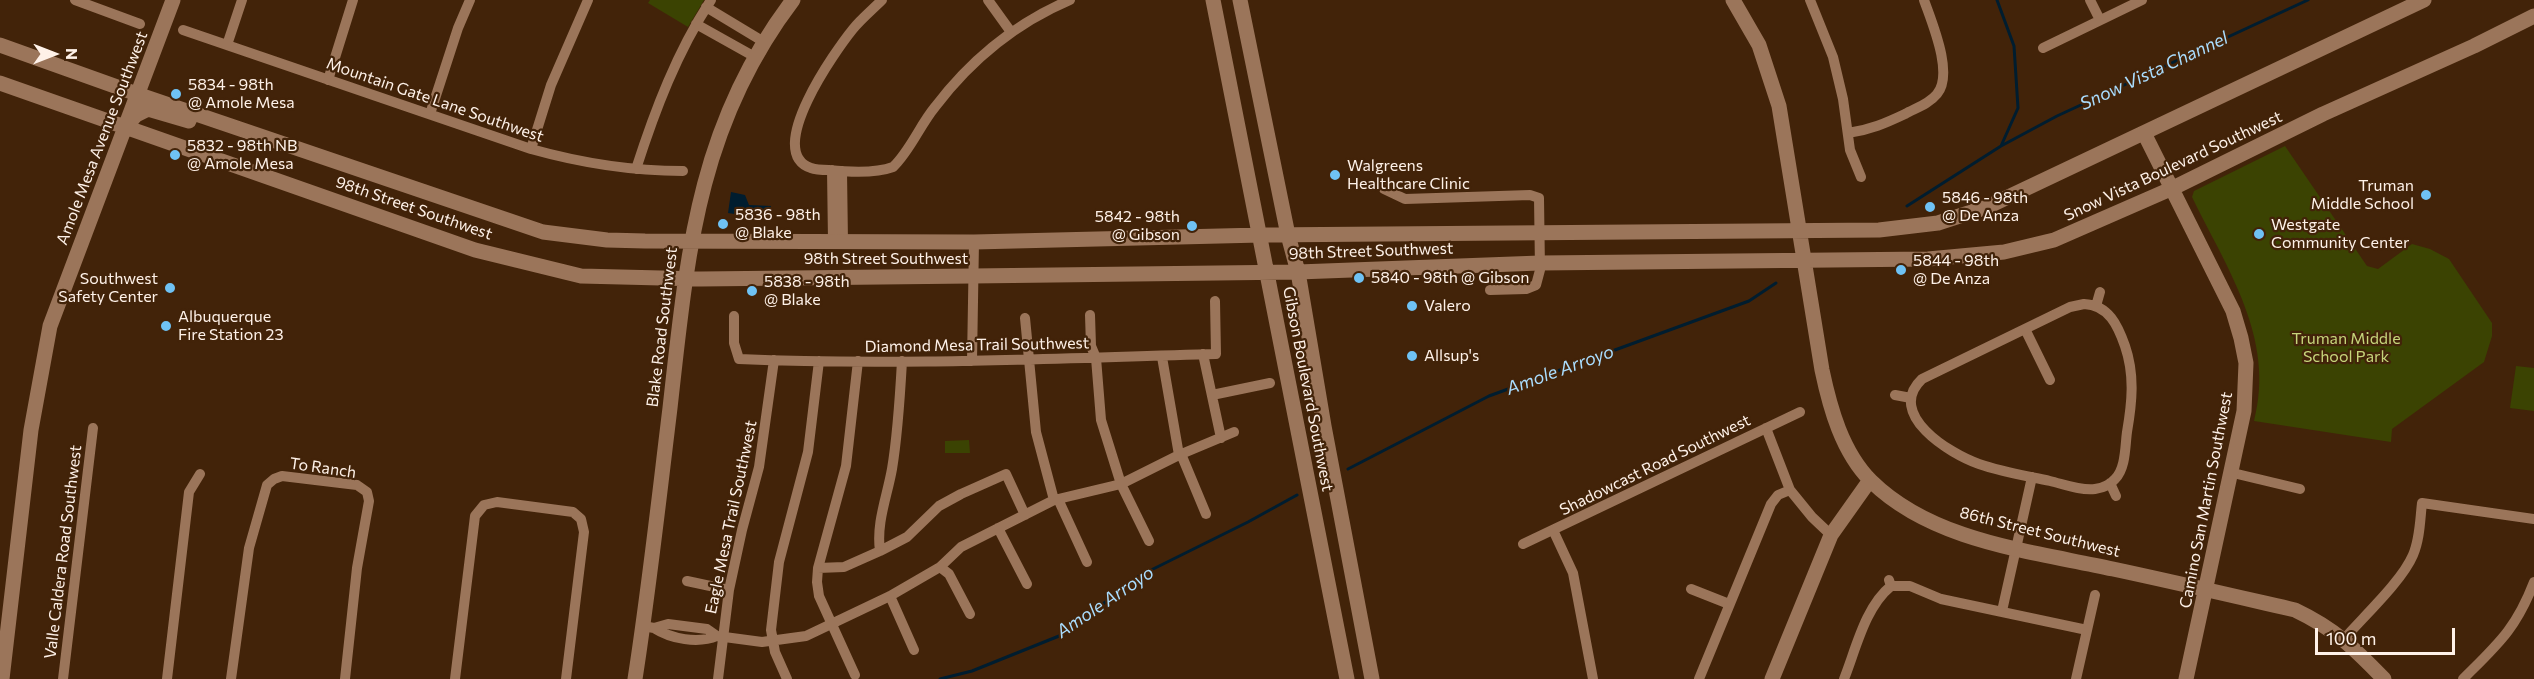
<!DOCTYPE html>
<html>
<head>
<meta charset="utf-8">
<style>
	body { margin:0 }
	#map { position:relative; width:2534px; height:679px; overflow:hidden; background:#422309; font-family:Commissioner,sans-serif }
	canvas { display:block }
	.north { position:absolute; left:24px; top:24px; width:60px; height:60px; -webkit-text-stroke:4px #422309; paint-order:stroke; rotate:90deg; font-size:16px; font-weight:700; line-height:24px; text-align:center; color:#fef1e8 }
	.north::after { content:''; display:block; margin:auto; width:21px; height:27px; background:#fef1e8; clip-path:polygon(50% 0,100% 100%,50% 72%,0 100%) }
	.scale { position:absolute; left:2315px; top:628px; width:140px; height:27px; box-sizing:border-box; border:3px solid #fef1e8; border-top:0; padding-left:8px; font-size:18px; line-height:21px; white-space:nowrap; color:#fef1e8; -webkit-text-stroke:4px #422309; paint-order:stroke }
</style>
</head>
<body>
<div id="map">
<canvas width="2534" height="679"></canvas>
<div class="north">N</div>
<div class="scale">100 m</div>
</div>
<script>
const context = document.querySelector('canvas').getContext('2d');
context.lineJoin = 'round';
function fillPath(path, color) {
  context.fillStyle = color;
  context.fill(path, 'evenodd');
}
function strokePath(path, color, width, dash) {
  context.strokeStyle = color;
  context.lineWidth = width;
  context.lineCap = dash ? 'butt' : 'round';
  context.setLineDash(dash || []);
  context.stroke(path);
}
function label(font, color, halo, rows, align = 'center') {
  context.font = font + ' Commissioner,sans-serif';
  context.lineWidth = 4.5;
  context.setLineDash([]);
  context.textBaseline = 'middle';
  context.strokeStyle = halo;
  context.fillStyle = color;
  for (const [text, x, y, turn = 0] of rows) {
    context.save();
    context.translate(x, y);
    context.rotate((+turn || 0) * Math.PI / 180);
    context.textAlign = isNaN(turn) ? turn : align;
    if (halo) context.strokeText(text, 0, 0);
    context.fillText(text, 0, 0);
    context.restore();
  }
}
const green = new Path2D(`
	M650,0H704L688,27L648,3Z
	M2285,146L2367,266L2378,269L2412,244L2430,249L2449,259L2492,323V336L2484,362L2392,429L2391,442L2254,421C2276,339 2227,269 2192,197L2194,191Z
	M2516,366L2534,368V411L2510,408Z
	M969,440L970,453H945V441Z`);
const water = new Path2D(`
	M731,192L745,195L749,205L771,206L767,219L728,213Z`);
const stream = new Path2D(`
	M2001,146L2057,116L2308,0
	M1907,206L2001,146L2018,108L2014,46L1997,0
	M1348,469L1489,396L1749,301L1776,283
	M940,679L972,671L1064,634L1139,576L1248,522L1297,495`);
const street = new Path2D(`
	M75,0L140,24
	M882,0C872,10 861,19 853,29C836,50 763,152 811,168C816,170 823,170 829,170C848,172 874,174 893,167C910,151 920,125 935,107C970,61 1016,23 1070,0
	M988,0L1011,32
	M1810,0L1833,57L1843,99L1850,150L1861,177
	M2090,0L2100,20
	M706,7L764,42
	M696,24L755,57
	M183,30L531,149C581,163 631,171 683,171
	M227,45L242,0
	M2043,48L2142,0
	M328,80L353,0
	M430,114L458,28L470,0
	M1848,133C1870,130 1886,123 1905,114C1916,108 1929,104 1937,94C1954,74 1932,23 1924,0
	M531,149L551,85L588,0
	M636,169C655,110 677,52 711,0
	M832,170L833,242
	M842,171L843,242
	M1384,189L1405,199L1530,195L1539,198L1540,270L1536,285L1526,289L1490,290
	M2084,304C2109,305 2118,326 2125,346C2135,375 2132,403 2127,432C2125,446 2126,468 2115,479C2110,485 2102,488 2095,489C2081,491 2063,484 2050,481C2027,476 2002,472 1979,464C1950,454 1885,414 1922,379L2070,307Z
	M2096,306L2100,292
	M1090,315L1091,346L1096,358L1101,420L1121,484L1149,541
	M734,316V343L739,359C898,366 1057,358 1216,354L1215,301
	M1025,318L1036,432L1054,500
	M2025,329L2050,380
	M1203,354L1221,438
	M1162,357L1179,455
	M972,361L974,242
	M1212,395L1270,383
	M1895,395L1911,398
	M1766,428L1790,490L1812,517L1831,535
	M1181,454L1206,514
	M2233,473L2300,489
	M2110,483L2116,496
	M1058,499L1087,562
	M998,528L1027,584
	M1553,530L1573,573L1593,679
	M1523,544L1800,412
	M880,551C876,523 887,497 892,469C898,433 900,397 902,361
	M940,567L949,574L970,614
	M818,568L844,567L880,551L907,537L939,506L961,494L1006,474L1025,515
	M687,581L729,590
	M1891,586H1910L1941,599L2087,630
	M1691,589L1729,604
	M890,596L914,650
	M2002,611L2032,477
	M643,626L654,628L668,624L707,629L717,636L762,642L806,636L890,596L940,567L961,547L1054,500L1121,484L1179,455L1234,432
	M654,628C671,639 698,644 717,636
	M2344,639C2364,616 2402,581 2413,555C2420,539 2420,520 2422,503L2534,519
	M855,675L819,596L817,582L818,568L846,466L858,361
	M63,679L93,428
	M167,679L189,492L200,474
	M231,679L249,548L267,485L274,479L282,476L357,485L367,492L369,501L357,568L345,679
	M455,679L475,516L484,505L497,502L573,512L581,519L584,532L566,679
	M718,679L729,590L742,530L759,467L774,360
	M787,679L775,652L771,630L779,562L808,452L819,361
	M1699,679L1771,504L1778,495L1790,490
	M1844,679C1856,649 1865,607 1891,586L1889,580
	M2076,679L2095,595
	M2463,679C2498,644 2516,629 2534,582`);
const secondary = new Path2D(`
	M1213,0L1347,679
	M1240,0L1288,235L1298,272L1324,426L1372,679
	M1733,0L1759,45L1779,106L1822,370C1830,408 1842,452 1871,481C1933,542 2031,551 2113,569C2174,582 2234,596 2295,610C2335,629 2354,648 2384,679
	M0,45L137,94L543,232L607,240L645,241L974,242L1261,235L1879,230L1938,223L1987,207L2424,0
	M0,83L475,250L581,276L701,279L972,276L1298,272L1540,263L1928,259L2004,252L2054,240L2173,188L2323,114L2474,46L2534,16
	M127,125L136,115L148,109L189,121
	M2144,133L2233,311L2241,338L2246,363L2244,411L2186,679
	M2,679L31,430L50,326L173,0
	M635,679C649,589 659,498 670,408C687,257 697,126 793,0
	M1772,679L1831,535L1870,480`);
const markers = [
	[176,94,6,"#6fc2f4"],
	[175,155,6,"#6fc2f4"],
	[1335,175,6,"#6fc2f4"],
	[2426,195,6,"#6fc2f4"],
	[1930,207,6,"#6fc2f4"],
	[723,224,6,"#6fc2f4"],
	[1192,226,6,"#6fc2f4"],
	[2259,234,6,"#6fc2f4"],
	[1901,270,6,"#6fc2f4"],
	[1359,278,6,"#6fc2f4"],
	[170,288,6,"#6fc2f4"],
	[752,291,6,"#6fc2f4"],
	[1412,306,6,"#6fc2f4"],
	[166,326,6,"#6fc2f4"],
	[1412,356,6,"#6fc2f4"]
];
const poiNames = [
	["5834 - 98th",188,85],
	["@ Amole Mesa",188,103],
	["5832 - 98th NB",187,146],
	["@ Amole Mesa",187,164],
	["Walgreens",1347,166],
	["Healthcare Clinic",1347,184],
	["Truman",2414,186,"right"],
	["Middle School",2414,204,"right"],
	["5846 - 98th",1942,198],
	["@ De Anza",1942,216],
	["5836 - 98th",735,215],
	["@ Blake",735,233],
	["5842 - 98th",1180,217,"right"],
	["@ Gibson",1180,235,"right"],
	["Westgate",2271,225],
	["Community Center",2271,243],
	["5844 - 98th",1913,261],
	["@ De Anza",1913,279],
	["5840 - 98th @ Gibson",1371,278],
	["Southwest",158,279,"right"],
	["Safety Center",158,297,"right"],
	["5838 - 98th",764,282],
	["@ Blake",764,300],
	["Valero",1424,306],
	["Albuquerque",178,317],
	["Fire Station 23",178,335],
	["Allsup's",1424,356]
];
const streetNames = [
	["Mountain Gate Lane Southwest",435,100,19],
	["Amole Mesa Avenue Southwest",102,138,-69],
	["Snow Vista Boulevard Southwest",2173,166,-25],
	["98th Street Southwest",414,208,19],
	["98th Street Southwest",1371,251,-2],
	["98th Street Southwest",886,259],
	["Blake Road Southwest",662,327,-83],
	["Diamond Mesa Trail Southwest",977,345,-1],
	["Gibson Boulevard Southwest",1308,389,79],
	["Shadowcast Road Southwest",1655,465,-26],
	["To Ranch",323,468,8],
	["Camino San Martin Southwest",2206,500,-79],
	["Eagle Mesa Trail Southwest",731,517,-78],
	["86th Street Southwest",2040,532,14],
	["Valle Caldera Road Southwest",63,552,-83]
];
const parkNames = [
	["Truman Middle",2346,339],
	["School Park",2346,357]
];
const waterNames = [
	["Snow Vista Channel",2154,71,-25],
	["Amole Arroyo",1560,370,-20],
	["Amole Arroyo",1105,602,-34]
];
fillPath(green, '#3b4302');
fillPath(water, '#001d2f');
strokePath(stream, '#001d2f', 3);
strokePath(street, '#9b755a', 10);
strokePath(secondary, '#9b755a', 15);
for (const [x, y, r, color] of markers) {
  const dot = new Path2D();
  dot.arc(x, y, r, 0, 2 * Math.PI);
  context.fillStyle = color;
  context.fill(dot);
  strokePath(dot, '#422309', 2);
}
label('16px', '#fef1e8', '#422309', poiNames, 'left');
label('16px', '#fef1e8', '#422309', streetNames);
label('16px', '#c6d57b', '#422309', parkNames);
label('italic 18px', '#aaddfe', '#422309', waterNames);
</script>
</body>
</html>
